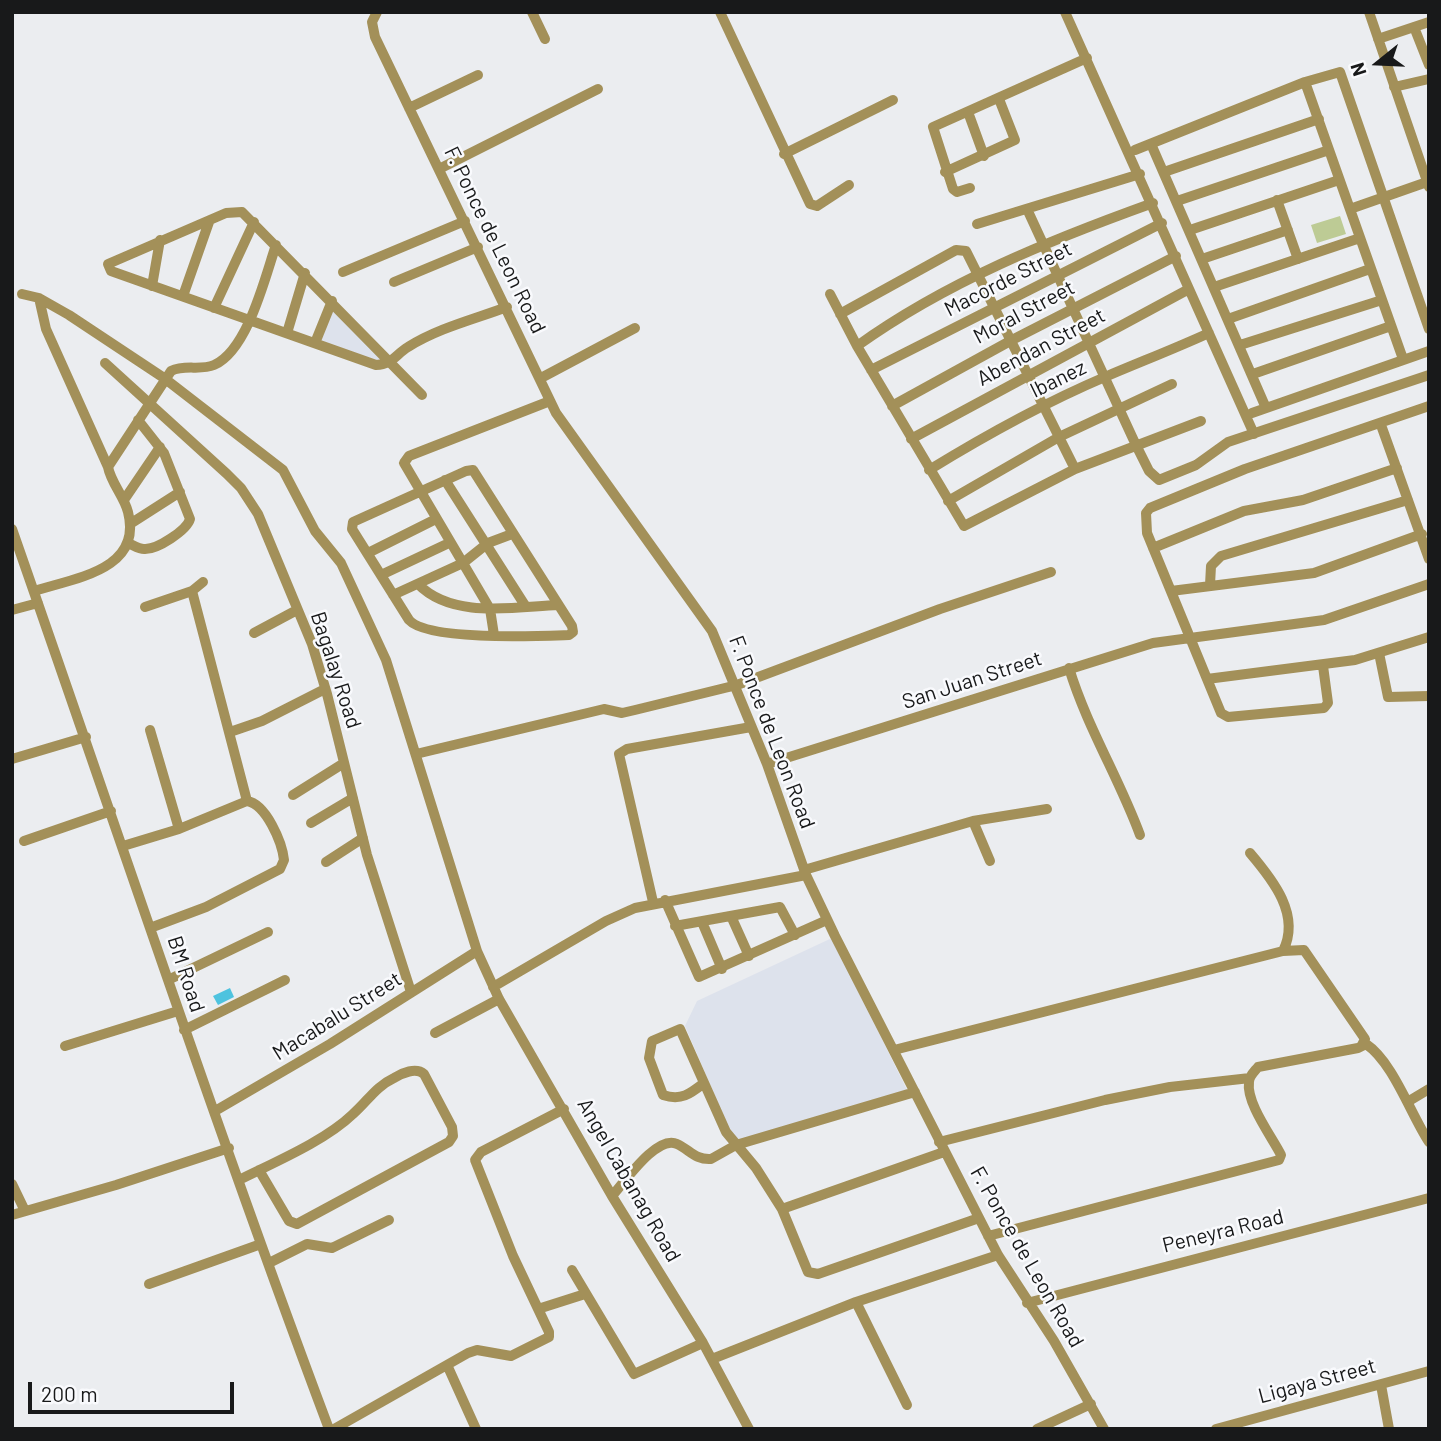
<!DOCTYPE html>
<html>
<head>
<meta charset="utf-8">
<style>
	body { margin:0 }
	#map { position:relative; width:1441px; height:1441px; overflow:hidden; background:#ebedf0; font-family:Barlow,sans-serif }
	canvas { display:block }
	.frame { position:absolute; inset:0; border:14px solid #18191a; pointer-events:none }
	.north { position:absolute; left:1343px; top:28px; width:70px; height:70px; -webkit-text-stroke:5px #f9fafd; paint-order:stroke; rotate:252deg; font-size:19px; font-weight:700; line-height:28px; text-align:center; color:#18191a }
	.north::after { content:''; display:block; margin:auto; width:24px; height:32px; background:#18191a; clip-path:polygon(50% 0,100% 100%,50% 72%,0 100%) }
	.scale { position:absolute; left:28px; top:1382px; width:206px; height:32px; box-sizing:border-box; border:4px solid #18191a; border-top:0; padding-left:9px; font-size:21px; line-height:24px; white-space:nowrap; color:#18191a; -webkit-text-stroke:5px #f9fafd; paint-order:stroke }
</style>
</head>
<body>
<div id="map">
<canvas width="1441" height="1441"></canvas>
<div class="frame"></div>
<div class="north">N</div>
<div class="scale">200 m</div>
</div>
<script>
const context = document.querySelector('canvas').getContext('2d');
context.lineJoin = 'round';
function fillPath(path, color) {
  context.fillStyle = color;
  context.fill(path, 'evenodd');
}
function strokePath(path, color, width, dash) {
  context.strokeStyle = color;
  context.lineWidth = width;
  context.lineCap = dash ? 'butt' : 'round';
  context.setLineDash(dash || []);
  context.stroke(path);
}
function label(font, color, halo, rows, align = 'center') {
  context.font = font + ' Barlow,sans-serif';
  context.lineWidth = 5;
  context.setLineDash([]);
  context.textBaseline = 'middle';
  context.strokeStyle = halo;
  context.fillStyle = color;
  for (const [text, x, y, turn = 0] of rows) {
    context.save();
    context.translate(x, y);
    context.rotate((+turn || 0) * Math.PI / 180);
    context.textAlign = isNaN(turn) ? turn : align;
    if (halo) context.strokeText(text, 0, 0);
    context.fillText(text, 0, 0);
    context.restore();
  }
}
const built = new Path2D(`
	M332,308L382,356L379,361L318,341Z
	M832,938L909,1094L736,1145L685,1026L697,1001Z`);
const green = new Path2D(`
	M1340,216L1346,234L1317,243L1311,225Z`);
const water = new Path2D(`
	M230,988L234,997L218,1005L213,996Z`);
const minor = new Path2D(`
	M377,12L372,22L375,37L556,413L712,631L767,764L806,875L835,936L998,1255L1054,1341L1104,1429
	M532,12L545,39
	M720,12L810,204L817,206L849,185
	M1065,12L1254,434
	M1369,12L1429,187
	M1414,27L1429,65
	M1378,39L1429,22
	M1305,82L1403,359
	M1394,87L1429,79
	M409,108L478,75
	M968,112L984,156
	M1151,144L1266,408
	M1135,150L1305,82L1340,72L1429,329
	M784,154L893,100
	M439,169L598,89
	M945,172L1015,140L999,99
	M1164,172L1319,119
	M970,188L957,192L953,189L933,127L1087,58
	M1277,200L1298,259
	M1177,201L1329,150
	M1027,209L1135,443L1149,471L1159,480L1196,465L1228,442L1429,375
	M1350,209L1427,182
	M977,224L1140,174
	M1190,230L1339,180
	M1202,259L1288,230
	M343,272L465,221
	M394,282L478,247
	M152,286L160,240
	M1214,287L1360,238
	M22,294L39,298L69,315L164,378L283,470L315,531L341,563L386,660L477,951L499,999L612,1196L703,1343L749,1429
	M830,294L857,346L964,526L1075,469L1201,421
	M183,296L209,222
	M39,298L46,329L108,467
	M214,308L254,222
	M840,314L956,250L966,251L1075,469
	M1228,319L1370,269
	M287,333L305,273
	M315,343L332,301
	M1240,345L1382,300
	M857,346C946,282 1050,240 1153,203
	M105,363L227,474L241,488L258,514L312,644L327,694L367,855L411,992
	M871,370L1162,223
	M1253,374L1391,326
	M541,378L635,328
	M422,395L242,212L226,213L108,264L111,271L376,365C392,365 396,354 408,347C438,328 475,319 507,307
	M892,406L1012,340L1176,256
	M1252,413L1429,351
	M1381,425L1429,559
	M911,439L1189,289
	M473,470L572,626L573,632L569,635C539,636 428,641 409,620L352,529L353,522L466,471Z
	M929,470C986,435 1044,403 1105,377C1140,362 1174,349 1209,333
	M445,480L526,607
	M124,500L160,447
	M948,501L1059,437L1172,384
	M130,524L180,492
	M12,529C117,829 217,1131 329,1429
	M128,543C133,545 139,549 144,549C157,550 187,530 190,519L164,453L138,420
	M1153,548L1244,511L1303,500L1397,468
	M368,553L436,519
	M381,575L449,543
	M418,584C452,619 513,607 558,605
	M1210,585L1211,566L1221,556L1408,500
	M34,591C75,578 143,570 128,512C124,496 111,483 108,467L171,371C185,364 200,371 214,365C248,350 265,277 276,245
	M192,591L203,582
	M1171,591L1314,573L1422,534
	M393,595L463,563L488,543L512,534
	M145,607L192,591L247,801C266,804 282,842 284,860L280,869L206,907L150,928
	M12,610L38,603
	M254,633L297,610
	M494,635L490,609L404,463L409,456L550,401
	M1379,653L1388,697L1429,696
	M1323,666L1328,703L1324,708L1228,717L1221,713L1147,533L1146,513L1150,508L1245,469L1429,406
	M1069,668C1087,727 1119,778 1140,835
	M1207,679L1355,660L1429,637
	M150,730L179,829
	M230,732L262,721L325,689
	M416,754L604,709L622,713L635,710L737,685L940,609L1051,572
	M12,759L86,737
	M767,764L1153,643L1324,620L1429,584
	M293,795L344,763
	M973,821L990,861
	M311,823L353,798
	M24,841L111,811
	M123,846L179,829L247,801
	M326,862L363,838
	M804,870L973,821L1047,809
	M665,900L699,977L827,920
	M653,902L619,754L627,749L751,727
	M731,916L749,956
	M702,922L722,969
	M675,926L780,907L795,935
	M1283,951L1304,950L1365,1039L1362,1045
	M168,980L268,932
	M493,987L606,921L635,908L806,875
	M184,1030L285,980
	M435,1033L499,999
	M65,1046L178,1011
	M894,1050L1283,951C1301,915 1273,880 1250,853
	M704,1083C690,1094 681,1101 663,1095L649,1058L652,1041L680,1029L726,1132L756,1168L782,1209L808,1272L818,1274L979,1218
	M1409,1101L1429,1089
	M215,1111L330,1044L477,951
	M939,1142L1105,1100L1170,1087L1250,1078
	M239,1180C275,1162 325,1141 353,1114C368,1101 375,1087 394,1078C402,1073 416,1067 424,1074L452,1127L453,1136L449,1142L297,1224L289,1221L259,1170
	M12,1184L25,1211
	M612,1196C624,1183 657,1134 677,1144C690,1150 695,1160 711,1159L736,1145L915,1092
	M782,1209L944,1152
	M12,1215L116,1185L229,1148
	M988,1236L1279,1160L1281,1155C1272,1137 1246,1103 1249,1082C1249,1076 1254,1072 1258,1067L1358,1048L1366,1044C1393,1062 1411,1115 1429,1142
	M269,1263L307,1244L332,1248L389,1220
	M572,1270L634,1374L703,1343
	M149,1284L261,1244
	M856,1302L907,1405
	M1027,1303L1429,1198
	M538,1309L585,1294
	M712,1359L856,1302L998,1255
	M448,1367L476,1429
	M1381,1385L1389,1429
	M334,1429L468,1353L477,1350L511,1356L549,1337V1332L513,1256L475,1160L481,1152L564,1109
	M1037,1429L1091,1404
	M1216,1429L1429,1371`);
const streetNames = [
	["F. Ponce de Leon Road",495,240,64],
	["Macorde Street",1008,279,-27],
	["Moral Street",1024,312,-28],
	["Abendan Street",1041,347,-28],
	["Ibanez",1058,379,-26],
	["Bagalay Road",336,670,72],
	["San Juan Street",972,680,-18],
	["F. Ponce de Leon Road",772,732,69],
	["BM Road",186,974,72],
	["Macabalu Street",337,1016,-32],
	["Angel Cabanag Road",629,1180,60],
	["Peneyra Road",1223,1231,-14],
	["F. Ponce de Leon Road",1027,1257,60],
	["Ligaya Street",1317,1381,-15]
];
fillPath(built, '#dde2ec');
fillPath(green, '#bdcb95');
fillPath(water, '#4ec3df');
strokePath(minor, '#a39059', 10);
label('21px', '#18191a', '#f9fafd', streetNames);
</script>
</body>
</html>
